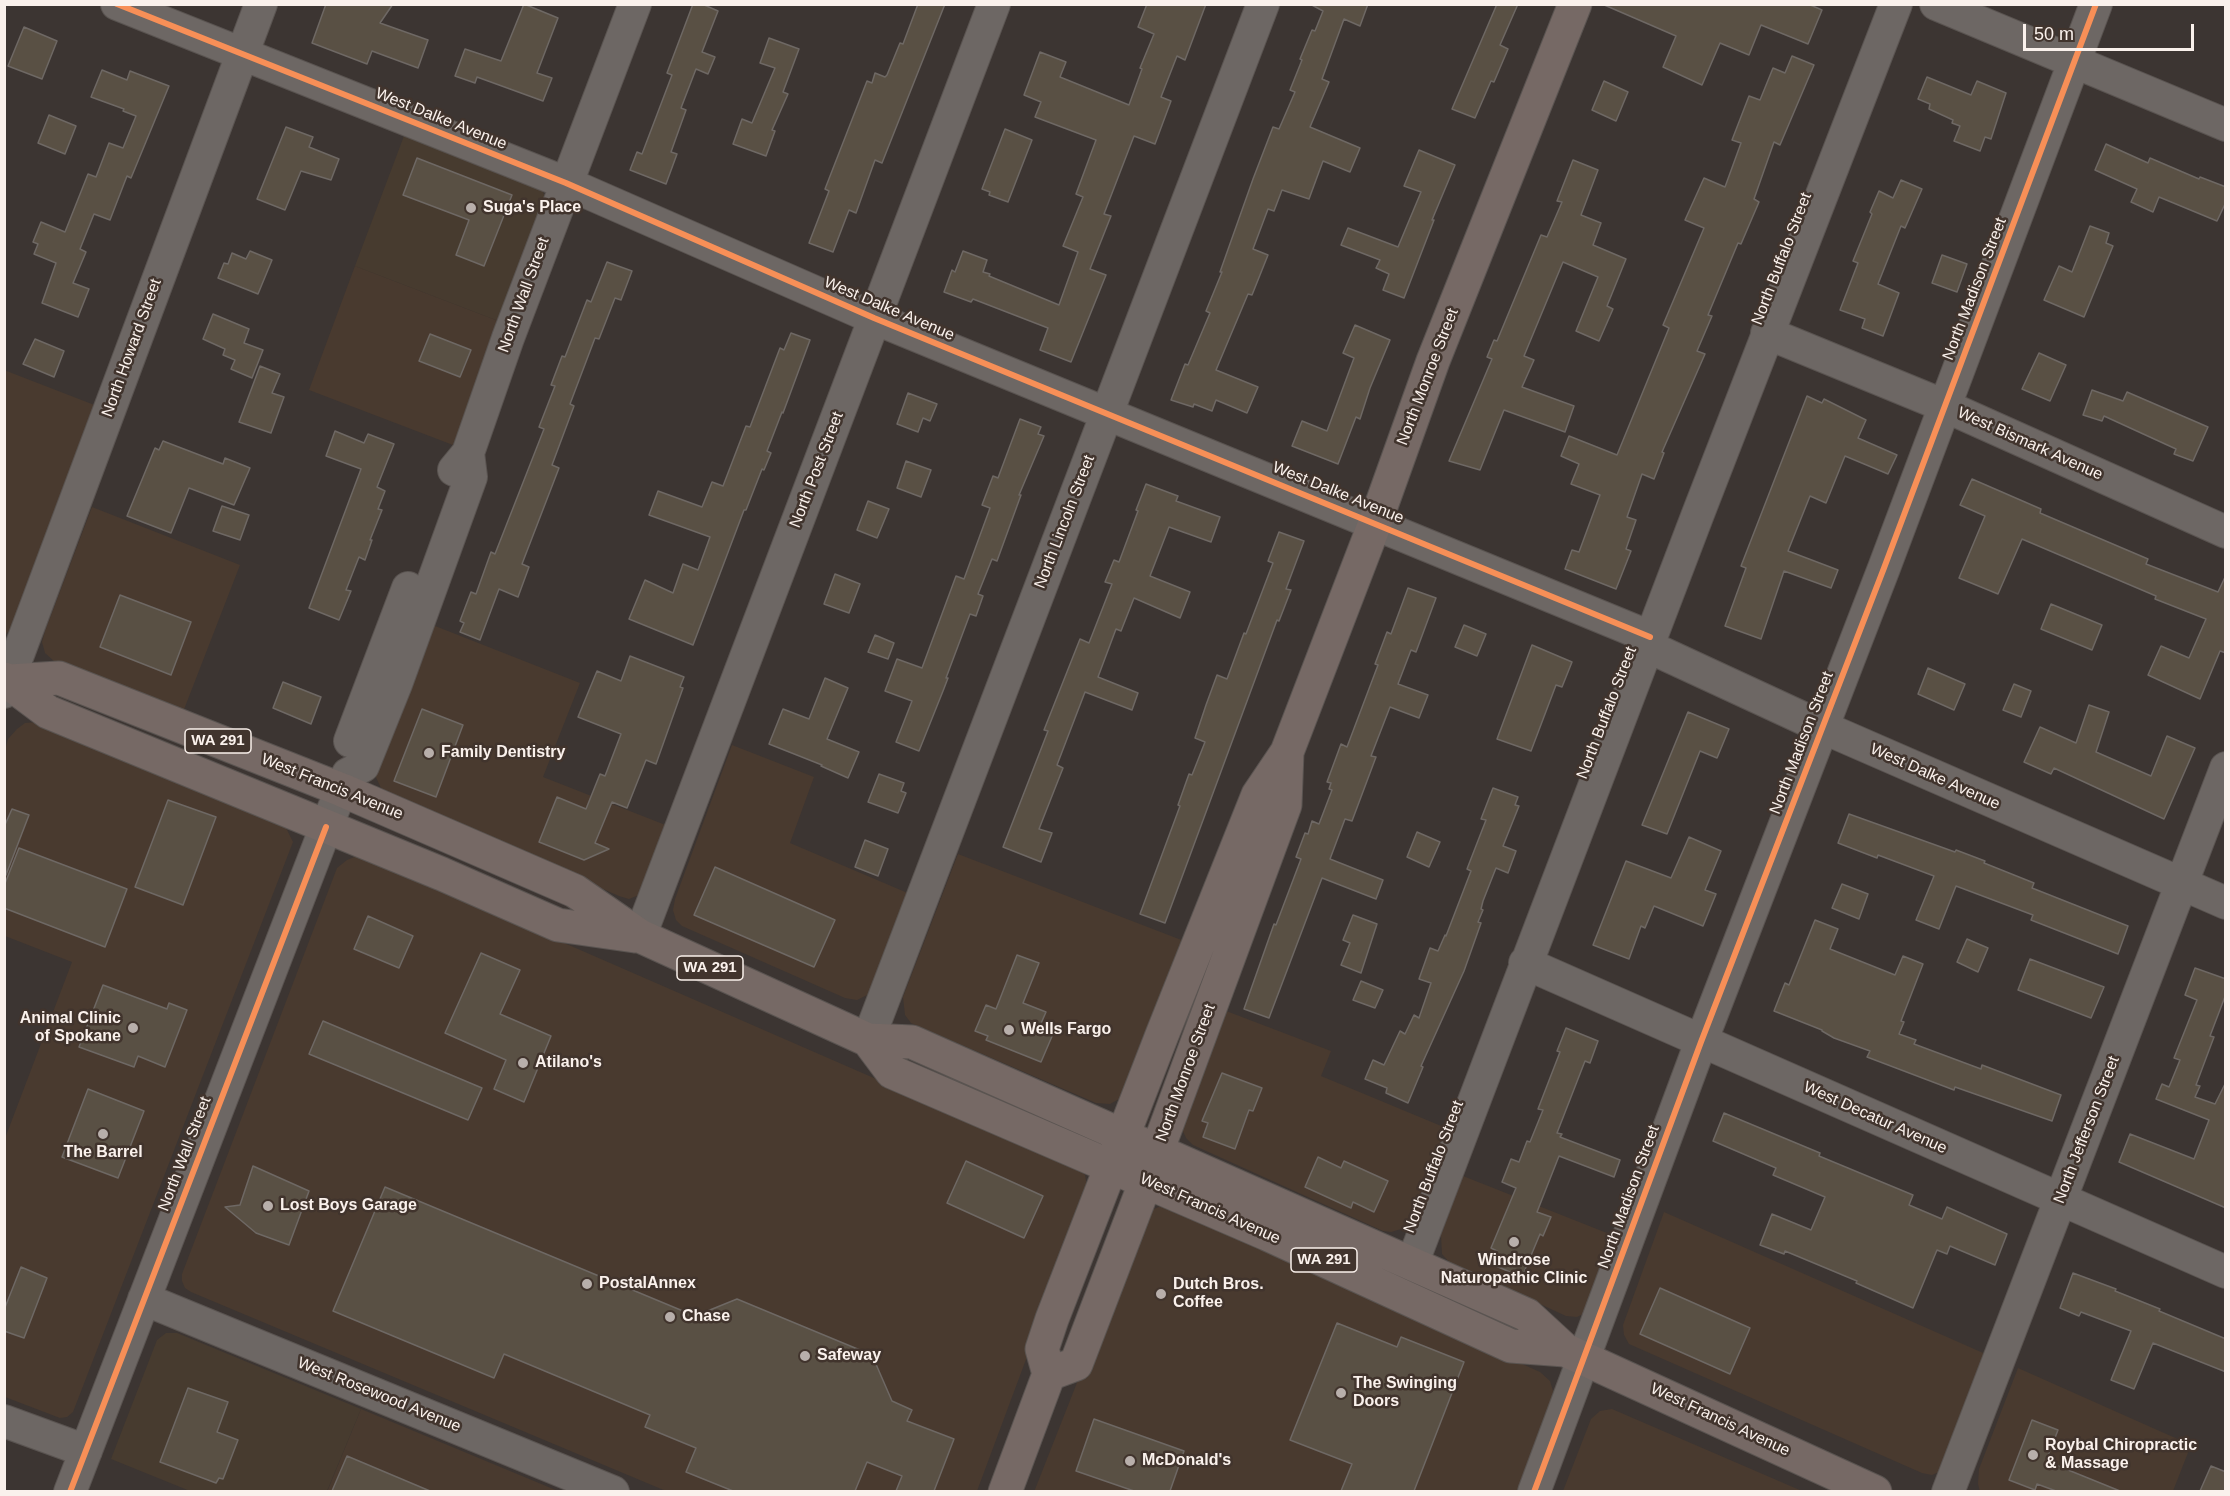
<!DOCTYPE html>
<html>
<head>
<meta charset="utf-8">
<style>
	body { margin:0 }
	#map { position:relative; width:2230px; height:1496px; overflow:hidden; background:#3c3532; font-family:Arial,sans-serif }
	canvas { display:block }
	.frame { position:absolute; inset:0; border:6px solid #faf1ec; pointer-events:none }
	.scale { position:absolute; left:2023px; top:24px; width:171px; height:27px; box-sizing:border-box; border:3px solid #faf1ec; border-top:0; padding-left:8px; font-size:18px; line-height:21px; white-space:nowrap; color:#faf1ec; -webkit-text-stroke:4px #41342d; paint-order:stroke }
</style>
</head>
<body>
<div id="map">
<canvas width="2230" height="1496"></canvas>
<div class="frame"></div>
<div class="scale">50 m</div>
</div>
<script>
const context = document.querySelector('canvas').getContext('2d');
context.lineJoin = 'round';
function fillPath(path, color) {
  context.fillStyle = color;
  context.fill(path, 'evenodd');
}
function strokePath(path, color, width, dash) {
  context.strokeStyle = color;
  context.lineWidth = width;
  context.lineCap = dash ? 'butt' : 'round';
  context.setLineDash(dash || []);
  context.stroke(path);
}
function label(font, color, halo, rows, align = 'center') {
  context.font = font + ' Arial,sans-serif';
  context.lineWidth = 5;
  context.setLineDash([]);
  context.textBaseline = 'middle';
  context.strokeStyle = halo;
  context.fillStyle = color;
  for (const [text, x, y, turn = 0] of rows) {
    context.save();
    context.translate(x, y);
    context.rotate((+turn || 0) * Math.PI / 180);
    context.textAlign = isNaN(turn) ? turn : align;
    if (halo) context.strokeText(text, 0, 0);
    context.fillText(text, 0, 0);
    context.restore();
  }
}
const commercial = new Path2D(`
	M355,266L501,322L453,445L309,390Z
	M4,370L97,406L13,627L5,635Z
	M92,507L240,565L183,712L56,663L45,653L42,642L45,631Z
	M425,622L580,683L543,777L668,826L639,895L629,899L619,896L392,797L381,788L373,771Z
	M37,722L285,826L293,842L73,1412L67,1417L60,1418L5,1397L4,1141L72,962L5,936V750L8,739L17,729L25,723Z
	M732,745L814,777L790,843L910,894L875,987L867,995L857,1000L845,998L682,926L676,920L673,910L675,899Z
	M958,854L1184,941L1125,1092L1119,1099L1110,1104L1096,1103L911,1023L905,1015L903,997Z
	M357,856L367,857L1078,1167L1085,1175L1088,1193L977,1491H666L191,1292L185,1288L182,1281V1274L337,868L347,860Z
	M1221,1009L1331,1051L1321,1076L1446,1128L1413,1215L1408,1223L1401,1229L1391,1232L1383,1231L1193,1145L1186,1138L1182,1129Z
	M1463,1176L1617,1237L1585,1313L1577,1317L1566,1316L1449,1262L1442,1254L1441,1235Z
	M1159,1207H1173L1540,1372L1550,1381L1553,1391L1552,1403L1517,1491L1034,1492L1139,1225L1149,1211Z
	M1664,1212L1990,1356L1941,1471L1932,1475L1922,1473L1629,1344L1624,1335L1623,1325Z
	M2018,1368L2191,1445L2173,1491L1980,1492L1978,1484L1979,1469Z
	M361,1409L558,1491L327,1492Z
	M1612,1409L1802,1491H1563L1591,1419L1600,1411Z`);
const education = new Path2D(`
	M404,136L536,186L543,192L545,198L501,322L355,266Z
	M166,1333H177L361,1409L327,1491H190L111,1459L157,1340Z`);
const building = new Path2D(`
	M326,4H393L380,23L428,40L418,68L372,51L367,64L312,43Z
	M524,4L558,18L537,73L552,78L543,101L477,77L475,83L455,76L465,49L501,61Z
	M693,4H702L718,11L702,52L715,57L708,74L696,69L681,108L686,110L671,152L677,154L666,184L630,170L637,152L642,154L672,75L667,73Z
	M918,4H945L882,163L875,160L856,213L849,210L833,252L809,243L829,191L825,189L867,81L872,83L875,73L885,77L887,75L900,43L903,44Z
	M1147,4H1206L1185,60L1177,56L1161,97L1171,101L1155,144L1134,136L1104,214L1111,216L1090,269L1106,275L1071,362L1040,350L1048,328L973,299L971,302L944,292L952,270L955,272L963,251L987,260L983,272L990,274L989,276L1059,305L1078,252L1063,246L1083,197L1076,194L1096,140L1035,117L1041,102L1024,95L1040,52L1066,62L1060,77L1129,105L1142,69L1140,68L1154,34L1138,27Z
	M1310,4H1368L1360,26L1344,19L1322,79L1329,82L1310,127L1360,148L1350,172L1323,161L1309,199L1282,190L1274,211L1268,209L1253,249L1268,255L1252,295L1248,294L1216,370L1258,387L1247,413L1216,400L1212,411L1194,404L1193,407L1171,400L1185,364L1188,365L1210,313L1206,311L1222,272H1220L1253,179L1273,127L1279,129L1295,92L1290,90L1302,60L1300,59L1312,30L1315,31L1323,11Z
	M1497,4H1518L1500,45L1508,49L1494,82L1491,81L1475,118L1452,109Z
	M1602,4H1808L1822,10L1808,44L1761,25L1749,55L1720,43L1702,85L1663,67L1676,36Z
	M24,27L57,41L42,79L8,66Z
	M769,38L799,49L783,92L788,94L772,130L775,131L766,156L733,144L742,119L752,123L775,68L760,63Z
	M1792,56L1814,65L1780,145L1774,142L1754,199L1759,202L1741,244L1738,243L1708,315L1712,316L1697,351L1705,354L1662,452L1664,453L1654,479L1642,474L1627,517L1636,520L1626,549L1631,551L1616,589L1565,569L1572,550L1579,552L1600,495L1571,484L1579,464L1561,456L1569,436L1617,455L1669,328L1663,325L1704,228L1685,220L1704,178L1725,187L1741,143L1732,140L1749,96L1760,100L1773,68L1785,73Z
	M102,70L127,80L130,71L169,86L131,178L127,176L110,220L94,214L80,249L86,252L73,283L89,289L78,317L42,303L56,263L34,254L38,244L33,242L41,222L65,232L88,174L96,177L109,143L123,148L136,116L123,111L124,109L91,97Z
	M1927,77L1971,95L1977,81L2006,93L1991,139L1985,137L1980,151L1954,141L1960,126L1952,123L1953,120L1929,109L1930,104L1918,99Z
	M1604,81L1628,92L1616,121L1592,110Z
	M49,115L76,126L65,154L38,143Z
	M286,127L313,137L309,147L339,159L331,180L301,171L285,210L257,199Z
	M1005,129L1032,140L1008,202L989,195L990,192L982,189Z
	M2106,144L2148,163L2150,158L2199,179L2200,177L2226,187V202L2217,221L2159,197L2153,212L2131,202L2137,189L2095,170Z
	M1419,150L1455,165L1432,220H1434L1404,298L1383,290L1389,274L1376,268L1380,260L1341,245L1348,228L1398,247L1421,192L1404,186Z
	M417,158L512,195L484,266L456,255L469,220L403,195Z
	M1573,160L1598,170L1581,215L1601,223L1593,245L1626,259L1607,306L1613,309L1599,341L1576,331L1598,277L1563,262L1524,356L1534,360L1522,387L1574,406L1565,432L1504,410L1480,470L1449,461L1492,359L1487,357L1494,340L1497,341L1541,235L1547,237L1562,202L1557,201Z
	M1901,180L1922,189L1905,228L1901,226L1878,284L1899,293L1883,336L1862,328L1865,319L1840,310L1858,263L1853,261L1872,214L1870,212L1879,191L1893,198Z
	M2090,226L2109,233L2106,243L2113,246L2084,317L2044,300L2059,266L2072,272Z
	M250,251L272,260L258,294L218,278L224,263L228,264L232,253L246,259Z
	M1942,255L1967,264L1957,292L1932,283Z
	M607,262L632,271L621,300L615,298L599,339L595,338L570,404L574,406L552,465L559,468L522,564L529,567L518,597L499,589L480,640L460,632L464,623L460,621L471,592L476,594L491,552L495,554L544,429L539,427L555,386L551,385L562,356L565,357L587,300L591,302Z
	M213,314L249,329L244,343L263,350L252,378L231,369L235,360L223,355L225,349L203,339Z
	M1355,325L1390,340L1370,388L1360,419L1356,417L1338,464L1292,446L1302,421L1327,431L1354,358L1343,353Z
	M791,333L810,340L783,413L782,412L767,451L771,453L764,470L762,469L746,510H744L693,645L629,619L645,580L673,593L683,564L698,570L710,537L649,515L658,491L702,507L712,482L723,486L746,426L750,427L780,348L784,350Z
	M430,334L471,350L460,377L419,361Z
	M35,339L64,351L54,377L23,364Z
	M2039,353L2066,365L2050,401L2022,389Z
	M260,366L280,374L272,393L284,397L271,433L239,422Z
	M2092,390L2123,401L2127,392L2208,427L2193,461L2174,454L2176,449L2104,416L2102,421L2083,415Z
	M908,393L937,404L930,421L923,418L918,432L897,424Z
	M1807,396L1822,403L1824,399L1866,420L1858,438L1897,455L1888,474L1845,456L1826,503L1810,496L1788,551L1838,570L1831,588L1784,571L1761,639L1725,626L1746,568L1741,566Z
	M1020,419L1041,427L1038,434L1044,436L1019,495H1021L997,561L992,559L978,594L983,596L976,616L970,614L946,678H948L943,691L919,751L896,742L912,701L885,691L897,659L922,668L956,576L964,579L990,508L982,505L993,476L998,478Z
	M335,431L364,443L368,434L394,444L377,487L385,491L378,509L382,510L370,540H372L365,560L359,557L346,590L351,591L339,620L309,608L361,469L326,456Z
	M163,441L223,464L225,458L250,468L234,505L189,488L171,533L127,516L155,448L159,450Z
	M906,461L931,470L921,497L897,488Z
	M1972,479L2041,509L2040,513L2148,559L2146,564L2218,592L2226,575V653L2220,651L2200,699L2148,675L2161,646L2189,658L2206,619L2155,599L2156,596L2022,539L1998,594L1959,578L1985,516L1960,505Z
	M1146,484L1178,496L1176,501L1220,517L1211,542L1169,527L1150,576L1190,592L1180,618L1134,598L1121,631L1116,629L1098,677L1138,693L1132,710L1085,692L1057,765L1063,768L1039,829L1052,833L1041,862L1003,847L1048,731L1044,730L1080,639L1089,643L1112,584L1105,582L1114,560L1119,562L1138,511L1136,510Z
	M868,501L889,509L877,538L857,530Z
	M222,506L249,515L240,540L213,531Z
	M1279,532L1304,541L1286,589L1291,590L1279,621L1277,620L1165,923L1140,914L1180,806L1178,805L1189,774L1192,775L1205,742L1195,738L1206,705L1217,675L1227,679L1244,633L1246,634L1273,563L1268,561Z
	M835,574L860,584L849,613L824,604Z
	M1408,588L1436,598L1416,652L1411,650L1398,684L1428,695L1419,718L1390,707L1371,756L1376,757L1352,821L1345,819L1330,859L1383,880L1376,899L1322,878L1269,1018L1244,1009L1274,924L1276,925L1301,859L1296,857L1305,833L1308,834L1312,821L1319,824L1332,790L1329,789L1331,783L1327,782L1341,744L1347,747L1378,665L1375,664L1387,632L1391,634Z
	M120,595L191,622L171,675L100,647Z
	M2051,604L2102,625L2092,650L2041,629Z
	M1464,625L1486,634L1477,656L1455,647Z
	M875,635L894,643L888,659L868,652Z
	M1532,645L1572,662L1562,687L1556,685L1531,751L1497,739Z
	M630,656L684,677L680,687L683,688L656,764L646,760L627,808L612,802L595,843L609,849L584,860L539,842L557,797L586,809L600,774L605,776L621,734L578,717L597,671L621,681Z
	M1928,668L1965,684L1954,710L1918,694Z
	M825,678L848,688L827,739L859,752L848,778L821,766L822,765L769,744L783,709L809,719Z
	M283,682L321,697L311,724L273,708Z
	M2014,684L2031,691L2021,717L2003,710Z
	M2089,705L2109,712L2096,752L2151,776L2167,736L2195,748L2164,819L2054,768L2051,774L2024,762L2040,727L2076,743Z
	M422,709L463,725L436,797L394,781Z
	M1688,712L1729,729L1717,758L1700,751L1667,834L1642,825Z
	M879,774L904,783L901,791L906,793L898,813L868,802Z
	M1493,788L1518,797L1515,805L1519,806L1503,846L1516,851L1508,873L1496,868L1483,901L1481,909L1483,910L1478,922L1481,923L1464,971L1421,1066L1423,1067L1408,1103L1386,1093L1387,1088L1365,1079L1373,1060L1384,1065L1400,1031L1405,1034L1414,1015L1419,1018L1431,983L1419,979L1430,948L1438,951L1445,935L1446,936L1471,871L1467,869L1486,820L1481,819Z
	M168,800L216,817L183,905L135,887Z
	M12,809L29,815L6,875L4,827Z
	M1849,814L1955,852L1956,850L1985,861L1984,863L2034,883L2032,888L2128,926L2118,954L2031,920L2033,915L1956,886L1939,929L1916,920L1934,876L1878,855L1877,858L1838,843Z
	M1417,832L1440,842L1429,867L1407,857Z
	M1689,837L1721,851L1705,890L1716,894L1703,926L1654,906L1645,928L1641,926L1629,959L1593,945L1626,861L1671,878Z
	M865,840L888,849L878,876L855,867Z
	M19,848L127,889L105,947L4,908V886Z
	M715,867L835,920L814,967L694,915Z
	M1842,884L1868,894L1859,919L1832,908Z
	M1353,915L1377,924L1361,973L1341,965L1350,943L1343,940Z
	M368,916L413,936L399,968L354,949Z
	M1815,920L1838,929L1830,949L1895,975L1903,956L1923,964L1901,1021L1904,1022L1899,1034L1916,1040L1914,1044L1981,1069L1982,1065L2061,1095L2052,1121L1955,1087L1954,1090L1867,1057L1870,1051L1834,1038L1822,1031V1030L1774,1011L1785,983L1789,985Z
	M1967,939L1988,948L1978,972L1957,962Z
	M481,953L520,970L500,1014L551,1036L524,1102L494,1089L506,1060L445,1033Z
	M1017,955L1039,963L1023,1003L1046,1012L1039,1028L1053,1034L1041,1062L986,1040L988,1036L975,1031L986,1005L996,1009Z
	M2030,959L2104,987L2091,1018L2018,990Z
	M2195,968L2226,979V994L2210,1036L2214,1037L2196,1085L2200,1086L2195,1097L2215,1104L2226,1082V1208L2119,1162L2130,1134L2194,1159L2209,1120L2156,1099L2162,1084L2169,1087L2180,1060L2174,1058L2197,1000L2185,995Z
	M1361,981L1383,990L1375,1008L1353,1000Z
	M103,985L167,1009L169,1003L187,1010L165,1067L138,1056L134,1067L79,1047Z
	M323,1021L482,1088L468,1120L309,1054Z
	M1566,1028L1598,1041L1590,1063L1585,1061L1557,1133L1562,1134L1560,1137L1620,1160L1614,1177L1559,1156L1537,1212L1551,1217L1543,1236L1540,1234L1522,1277L1491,1264L1497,1251L1491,1248L1516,1188L1502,1182L1511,1159L1519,1162L1527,1141L1530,1142L1543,1110L1538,1109L1560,1052L1557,1051Z
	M1222,1073L1262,1088L1253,1111L1249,1110L1235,1149L1203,1137L1208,1123L1202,1121Z
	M88,1089L144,1111L118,1178L62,1157Z
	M1724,1113L1820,1153L1819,1156L1913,1195L1909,1205L1942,1219L1947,1207L2007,1234L1995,1265L1950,1246L1947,1254L1937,1250L1913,1308L1856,1283L1857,1281L1785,1251L1784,1254L1760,1245L1772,1214L1811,1230L1825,1197L1773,1175L1776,1168L1713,1141Z
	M1318,1157L1341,1168L1344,1161L1388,1181L1374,1212L1353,1202L1351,1208L1305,1187Z
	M966,1161L1043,1196L1024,1238L947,1203Z
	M253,1166L309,1191L289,1245L256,1233L225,1207L240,1205Z
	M385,1187L695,1316L737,1299L872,1355L892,1401L912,1410L907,1421L954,1439L934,1491H896L902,1476L867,1462L855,1491H733L686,1472L696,1448L645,1427L650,1415L504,1354L494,1378L333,1311Z
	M21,1267L47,1278L24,1338L4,1331V1310Z
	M2073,1273L2116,1289L2115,1291L2160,1309L2159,1311L2226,1339V1372L2153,1343L2134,1389L2111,1380L2131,1331L2081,1312L2079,1316L2060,1308Z
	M1660,1288L1750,1328L1730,1374L1640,1334Z
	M1337,1323L1397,1347L1401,1337L1464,1362L1414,1491H1341L1352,1464L1290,1440Z
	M188,1388L228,1402L217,1432L238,1440L223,1479L219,1478L216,1483L160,1462Z
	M1094,1419L1184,1451L1170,1491H1134L1076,1471Z
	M2032,1420L2058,1430L2046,1461L2120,1491H2056L2037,1484L2035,1490L2009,1480Z
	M347,1456L430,1491H332Z
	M2211,1466L2226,1472V1491H2200Z`);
const minor = new Path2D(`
	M117,4L566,183L874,318L1650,637
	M1936,4L2226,125
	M1767,333L1945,406L2226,532
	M454,470L468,453L508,338L635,4
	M1647,646L1822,727L2226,903
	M4,692L261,4
	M350,741L408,588
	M640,936L994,4
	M1525,963L2226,1272
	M868,1040L1263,4
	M1412,1264C1571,843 1732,423 1896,4
	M144,1299L613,1492
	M4,1421L86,1451
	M70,1492L326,827L348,774L363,766L396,684L471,477L468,453
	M1534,1492L1701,1042L1884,568L2096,4
	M1948,1492L2226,768`);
const major = new Path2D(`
	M4,679L48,712L442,874L558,925L635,936
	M9,681L59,678L342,790L575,891L640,936L868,1040L912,1042L1527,1315L1565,1350L1875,1492
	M868,1040L892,1072L1267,1234L1511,1346L1565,1350
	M1049,1374L1076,1364L1146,1181L1285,805L1287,752
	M1005,1492L1049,1374L1042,1349L1052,1319L1162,1035L1258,795L1287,752L1375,523L1433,361L1575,4`);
const cycleway = new Path2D(`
	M117,4L566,183L874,318L1650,637
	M70,1492L326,827
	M1534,1492L1701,1042L1884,568L2096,4`);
const markers = [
	[471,208,6,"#b8afab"],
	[429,753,6,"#b8afab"],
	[133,1028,6,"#b8afab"],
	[1009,1030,6,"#b8afab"],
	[523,1063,6,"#b8afab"],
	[103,1134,6,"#b8afab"],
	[268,1206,6,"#b8afab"],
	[1514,1242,6,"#b8afab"],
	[587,1284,6,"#b8afab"],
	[1161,1294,6,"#b8afab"],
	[670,1317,6,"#b8afab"],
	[805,1356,6,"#b8afab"],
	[1341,1393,6,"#b8afab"],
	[2033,1455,6,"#b8afab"],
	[1130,1461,6,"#b8afab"]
];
const shields = [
	[218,741,66],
	[710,968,66],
	[1324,1260,66]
];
const shieldNames = [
	["WA 291",218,741],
	["WA 291",710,968],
	["WA 291",1324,1260]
];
const streetNames = [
	["West Dalke Avenue",441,119,22],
	["North Buffalo Street",1782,259,-69],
	["North Madison Street",1975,289,-69],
	["North Wall Street",524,295,-70],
	["West Dalke Avenue",889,309,23],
	["North Howard Street",132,348,-70],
	["North Monroe Street",1428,377,-69],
	["West Bismark Avenue",2030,444,24],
	["North Post Street",817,470,-69],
	["West Dalke Avenue",1338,493,22],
	["North Lincoln Street",1065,522,-69],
	["North Buffalo Street",1607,713,-69],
	["North Madison Street",1802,743,-69],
	["West Dalke Avenue",1935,777,24],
	["West Francis Avenue",332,787,22],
	["North Monroe Street",1186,1073,-70],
	["West Decatur Avenue",1875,1118,24],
	["North Jefferson Street",2087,1130,-69],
	["North Wall Street",185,1154,-69],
	["North Buffalo Street",1434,1167,-69],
	["North Madison Street",1629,1197,-70],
	["West Francis Avenue",1210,1209,24],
	["West Rosewood Avenue",379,1395,22],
	["West Francis Avenue",1720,1420,25]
];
const poiNames = [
	["Suga's Place",483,208],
	["Family Dentistry",441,753],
	["Animal Clinic",121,1019,"right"],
	["of Spokane",121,1037,"right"],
	["Wells Fargo",1021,1030],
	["Atilano's",535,1063],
	["The Barrel",103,1153,"center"],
	["Lost Boys Garage",280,1206],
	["Windrose",1514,1261,"center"],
	["Naturopathic Clinic",1514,1279,"center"],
	["PostalAnnex",599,1284],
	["Dutch Bros.",1173,1285],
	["Coffee",1173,1303],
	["Chase",682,1317],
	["Safeway",817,1356],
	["The Swinging",1353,1384],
	["Doors",1353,1402],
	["Roybal Chiropractic",2045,1446],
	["& Massage",2045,1464],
	["McDonald's",1142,1461]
];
fillPath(commercial, '#493a2f');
fillPath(education, '#473b2f');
fillPath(building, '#595044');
strokePath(building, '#6e6864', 1.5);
strokePath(minor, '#5a5451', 34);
strokePath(major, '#5a5451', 35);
strokePath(minor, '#6d6764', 32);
strokePath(major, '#766965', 33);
strokePath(cycleway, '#f78f57', 6);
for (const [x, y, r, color] of markers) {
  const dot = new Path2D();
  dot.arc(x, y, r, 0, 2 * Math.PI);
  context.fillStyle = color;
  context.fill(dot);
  strokePath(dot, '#41342d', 2);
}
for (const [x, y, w] of shields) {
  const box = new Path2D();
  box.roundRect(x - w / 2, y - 12, w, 24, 4.5);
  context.fillStyle = '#41342d';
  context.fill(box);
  strokePath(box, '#faf1ec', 1.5);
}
label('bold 15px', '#faf1ec', null, shieldNames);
label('16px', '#faf1ec', '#41342d', streetNames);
label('bold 16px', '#faf1ec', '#41342d', poiNames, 'left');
</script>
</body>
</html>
